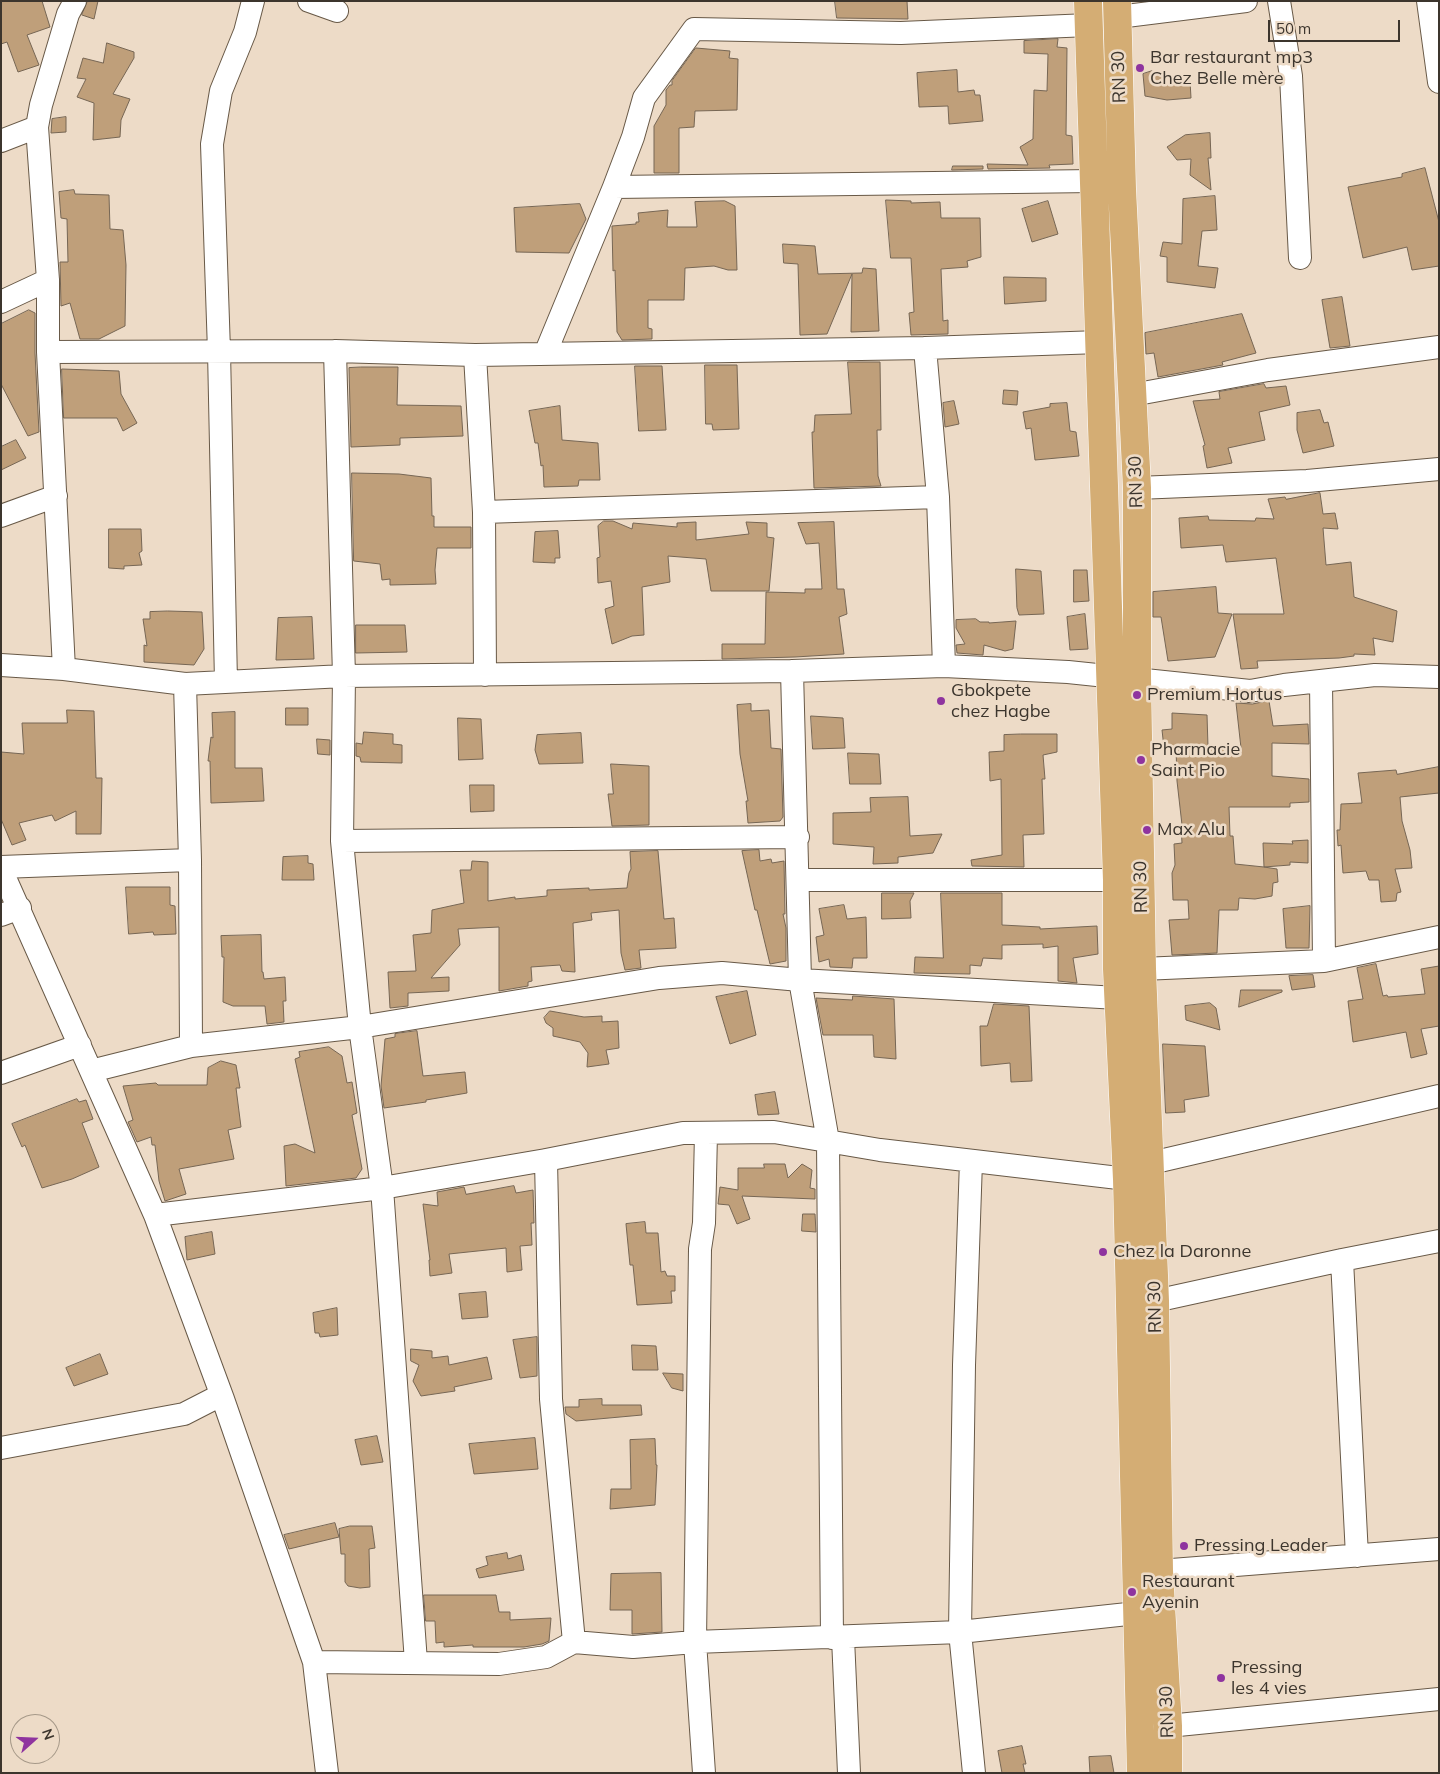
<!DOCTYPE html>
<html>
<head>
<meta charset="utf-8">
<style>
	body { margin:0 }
	#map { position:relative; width:1440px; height:1774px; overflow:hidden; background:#eddbc7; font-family:Mulish,sans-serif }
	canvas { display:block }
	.frame { position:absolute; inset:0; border:2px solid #3c352d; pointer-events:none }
	.north { position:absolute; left:10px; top:1714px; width:50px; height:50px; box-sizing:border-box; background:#eddbc7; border:1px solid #a69989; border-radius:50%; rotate:70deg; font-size:14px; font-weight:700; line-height:20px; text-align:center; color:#3c352d }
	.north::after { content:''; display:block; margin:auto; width:18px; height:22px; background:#8f349f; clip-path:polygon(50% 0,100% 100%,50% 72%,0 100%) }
	.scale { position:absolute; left:1268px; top:20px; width:132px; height:22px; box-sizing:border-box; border:2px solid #3c352d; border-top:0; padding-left:6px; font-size:15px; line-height:18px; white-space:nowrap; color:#3c352d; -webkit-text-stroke:4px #eddbc7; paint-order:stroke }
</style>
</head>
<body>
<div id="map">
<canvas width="1440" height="1774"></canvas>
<div class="frame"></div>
<div class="north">N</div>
<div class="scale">50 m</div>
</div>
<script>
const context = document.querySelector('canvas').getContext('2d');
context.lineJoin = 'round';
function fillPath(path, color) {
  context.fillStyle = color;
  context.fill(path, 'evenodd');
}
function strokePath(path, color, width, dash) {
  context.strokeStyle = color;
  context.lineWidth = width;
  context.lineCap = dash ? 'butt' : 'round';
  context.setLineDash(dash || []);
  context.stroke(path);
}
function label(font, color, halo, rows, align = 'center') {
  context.font = font + ' Mulish,sans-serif';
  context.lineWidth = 5;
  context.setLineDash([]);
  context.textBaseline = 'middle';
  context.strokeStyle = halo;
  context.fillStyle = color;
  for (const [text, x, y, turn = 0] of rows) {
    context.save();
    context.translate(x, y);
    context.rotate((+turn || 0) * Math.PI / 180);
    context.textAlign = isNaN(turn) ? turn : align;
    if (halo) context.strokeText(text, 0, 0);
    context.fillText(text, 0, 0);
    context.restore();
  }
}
const building = new Path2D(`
	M1,1H42L50,27L27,35L39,65L18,72L7,42L1,44Z
	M88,1H98L94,19L82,15Z
	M835,1H907L908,19L837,18Z
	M1058,39L1057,47L1067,48L1066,135L1072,136L1073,164L1049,165L1050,168L988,169L987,164L1028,165L1020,147L1033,139L1034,90L1047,91L1048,54L1024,53V41Z
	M107,43L134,52V58L113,94L130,99L121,120L120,137L93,140L94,103L77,97L86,79L77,78L83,58L103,63Z
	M696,48L730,51L729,58L738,59L737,110L695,111L694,127L679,128V173H654V126L666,105V90L670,85H672V81Z
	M957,70L958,92L974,90L975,95H980L983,121L949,124L948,106L919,107L917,73Z
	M1152,71L1165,79L1190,81L1191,98L1167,100L1145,96L1143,74Z
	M66,117V132L51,133L52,119Z
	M1210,133L1211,158H1208L1211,190L1190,175L1191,159L1177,160L1167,147L1185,135Z
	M953,166H983V169L952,170Z
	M1425,168L1439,222V266L1412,270L1407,247L1363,258L1348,187L1402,177V174Z
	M74,190L75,194L109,195L110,229L123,230L126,265L125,326L99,339H80L70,303L61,306L60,262H68L67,219L61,218L59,192Z
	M1215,196L1217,230L1202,231L1198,266L1218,268L1215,288L1167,282V257L1160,256L1163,242L1182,244L1183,199Z
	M886,200L911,201V203L940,202L941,218H980L981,257L967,261L968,267L941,269L943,321L948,320V334L911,335L909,313L914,312L911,258H891Z
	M725,201L735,206L737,270H728L714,266L685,268L684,300H648V328L652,329V339L622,340L617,332L615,270L613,271L612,226L636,224V222H639L638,213L668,210L667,227H697L695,202Z
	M1048,201L1058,234L1032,242L1022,209Z
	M580,204L586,219L569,253L516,252L514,208Z
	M783,244L815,246L818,274L862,273L863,268L876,269L879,331L851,332L852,274L827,334L800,335L798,264L784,263Z
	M1004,277L1046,278V301L1005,304Z
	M1342,297L1350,346L1330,348L1322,300Z
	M29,310L35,313V353L39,432L28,436L1,384V324Z
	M1242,314L1256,353L1222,362L1223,365L1158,377L1154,353L1146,354L1145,333Z
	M848,362H880L881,430H877L878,476L881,486L814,488L812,432H814L815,415L851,414Z
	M705,365H737L739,429L713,430L712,424H706Z
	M635,366H662L666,430L639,431Z
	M361,367H398L397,405L461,406L463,436L400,438V445L351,447L349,368Z
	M62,369L119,371L121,394L137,423L123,431L117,418H64Z
	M1264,384L1266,388L1286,386L1290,405L1259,412L1265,440L1228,448L1232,463L1207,468L1203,446L1205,445L1193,401L1220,399L1219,392Z
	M1004,390L1018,391L1017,405L1003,404Z
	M954,401L959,424L945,427L943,403Z
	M1067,403L1070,431L1076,432L1079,456L1035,460L1031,428L1026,429L1023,412L1050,407V404Z
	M560,406L562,440L598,443L600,480H579L578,486L544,487L543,465L541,466L538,443H535L529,411Z
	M1320,410L1324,423L1328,422L1334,446L1303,453L1297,430V413Z
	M16,440L26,458L1,470V447Z
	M352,473L399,474L431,478L432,516H434V527H471V548H437L435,570L436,584L390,585V579L382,580L380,564L354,561Z
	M1320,493L1323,514L1335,513L1338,529L1323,528L1326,565L1351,562L1354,597L1397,611L1393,642L1373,638L1375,655L1354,654V656L1339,658L1257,661L1258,668L1241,669L1233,614H1284L1276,558L1226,562L1223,545L1181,548L1179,518L1208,516L1209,520L1255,521L1256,518L1274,519L1268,499L1285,497L1286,499Z
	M604,521H613L632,529L633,523L677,527V523L696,522V540L749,534L746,522L767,523V537L774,538L769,591H711L706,559L668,556L670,582L642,587L644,635L632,636L612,644L605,609L614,606L611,581L598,583L597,558L600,557L598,526Z
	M834,522L837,589H844L847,614L839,617L844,654L795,657L722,659V644H765L766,592L805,593V589H822L819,543L806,544L798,523Z
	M109,529H141L142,551L139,553L142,565L124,566V569L109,568Z
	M558,531L560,558H555V563L533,562L535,532Z
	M1016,569L1041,571L1044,614L1019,615L1017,608Z
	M1074,570H1087L1089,601L1074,602Z
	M1216,587L1218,613L1232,614L1215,657L1168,661L1161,617H1153V592Z
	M168,611L202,612L204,649L194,665L144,662V645L147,646L143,619H150V612Z
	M1085,614L1088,649L1070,650L1067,617Z
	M312,617L314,659L276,660L278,618Z
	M976,619L980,622H989V623L1016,621L1013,649L1005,651L984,645L983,655L957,653L956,645L965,644L956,628V620Z
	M356,625H405L407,652L356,653Z
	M1269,701L1273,726L1308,724L1309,744L1272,743V776L1309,779V802L1290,803V807H1229L1230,836H1233L1235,864L1264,867L1263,843L1293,844L1292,841L1308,840V863L1290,862V865L1264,867L1277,869L1278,882L1273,883L1272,896L1255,899L1239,898L1238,910H1219L1217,953L1172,955L1169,920L1189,919L1188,900H1173L1172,873L1175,865L1174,844L1182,843L1181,826L1182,825L1177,781L1176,747L1164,748L1162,730L1172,729V713L1207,715L1208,747L1241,748L1236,703L1252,704Z
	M751,704V711L769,710L771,748L781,749L783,817L780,821L748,823L746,801H748L740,754L737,705Z
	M286,708H308V725H286Z
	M67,710L94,711L96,778H102L101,834H76V811L55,821L52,815L19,823L26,840L12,845L1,819V752L24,754L22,723H67Z
	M235,712V768H262L264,801L211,803L210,761H208L211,737L213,738L212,713Z
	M811,716L843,718L845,748L813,749Z
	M458,718L481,719L483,759L459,760Z
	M364,732L393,734V744L402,745V763L361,762L360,757L356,756V743L362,744Z
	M581,733L583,763L539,764L535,750L537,735Z
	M1021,734H1057V752L1043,755L1045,779H1042L1044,834L1023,835L1024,867L972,866L971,860L1002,855L1001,779L990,781L989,752L1004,751V735Z
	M317,739L330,740V755L318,754Z
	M848,753L879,754L881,784H850Z
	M611,764L649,766V825L612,826L608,794H613Z
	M1439,767V793L1400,797L1402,821L1410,850L1412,868L1395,869L1401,892L1397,893L1396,901L1381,902L1379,880H1369L1366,871L1343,873L1341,845L1338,846L1337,830H1340L1341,804L1362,803L1358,773L1396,770L1397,774Z
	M470,785H494V811L471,812Z
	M908,797L910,836L942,834L933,853L898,857V863L873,864L874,847L833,844V813L871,812L870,798Z
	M759,850L760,861L771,859L772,863L784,861L785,914H783L786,928V961L770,964L757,910H755L742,851Z
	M658,851L664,919L674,918L676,948L639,950L641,968L625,970L621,953L619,910L591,913L592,920L573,923L575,972L562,971L560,965L531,967L532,981L528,982V986L499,991V927L458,929L460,945L431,978L449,977V991L408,993V1006L390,1008L388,972L416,971L413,935L431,933L432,910L464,903L460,870H471L472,861L488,862V901L515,897V899L547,896V890L589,888V890L627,888L629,873L631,869L630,852Z
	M308,856V863L313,864L314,880H282L283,857Z
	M126,887H170V905L175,906L176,934L154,935L153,932L129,934Z
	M882,893H914L910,901L911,918L882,919Z
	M941,893H1002V925L1040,927V929L1097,926L1098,954L1073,958L1077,983L1058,981V946L1043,948V944L1002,945V959L983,958L981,966L970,965V974L914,973L915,957L943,958Z
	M844,905L847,919L866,917L867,958H853L852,968L830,967L829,959L819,962L816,937L824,935L819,909Z
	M1310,906L1309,948H1286L1283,909Z
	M261,935L262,972H263L264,979L285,977L286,1001H283L284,1022L267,1024L265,1006H233L223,1002L224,957H222L221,936Z
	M1376,964L1383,996L1387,995L1388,997L1425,994L1421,969L1439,966V1026L1421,1029L1427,1054L1411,1058L1406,1032L1353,1042L1348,1001L1363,999L1357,968Z
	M1313,975L1315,987L1292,990L1289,976Z
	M1241,990H1282V992L1239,1007Z
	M747,991L756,1035L730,1044L716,997Z
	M853,996L894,999L896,1059L874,1057L873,1035H823L816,998L852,1000Z
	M1210,1003L1216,1008L1220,1030L1186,1020L1185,1006Z
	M994,1004L1029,1006L1032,1081L1011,1082L1010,1063L981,1066L980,1026H987Z
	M550,1011L584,1017L602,1016V1022L618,1021L619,1048L606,1050L609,1064L587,1067L588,1053L580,1042L553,1036V1028L546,1023L544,1018Z
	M417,1031L423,1076L465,1072L467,1093L426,1100V1102L384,1108L381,1086L385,1039L395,1037V1034Z
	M1163,1044L1205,1046L1209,1096L1184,1100L1185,1112L1166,1113Z
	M329,1047L342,1056L347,1083L352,1082L357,1113L352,1115L362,1169L356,1178L286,1186L284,1146L295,1144L315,1153L295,1059L300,1057L299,1052Z
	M221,1061L236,1065L240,1088H236L241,1127L228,1130L234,1159L179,1169L186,1194L165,1201L159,1181L155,1145H152L151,1137L137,1142L128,1122L133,1120L123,1086L156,1083L158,1085H207L208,1068Z
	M775,1092L779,1114L758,1115L755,1095Z
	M77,1099L79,1102L86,1100L93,1119L82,1123L99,1167L72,1179L42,1188L25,1145L22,1147L12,1124Z
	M764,1164H785L788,1178L802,1164L812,1170L810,1188L815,1189V1199L742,1196L750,1219L737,1224L729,1205L718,1204L720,1187L738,1190V1168H764Z
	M514,1186L516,1193L533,1190L534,1223H531L532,1245L520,1246L522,1270L507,1272L506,1248L449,1254L452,1273L430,1276L429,1260H430L423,1204L438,1206L437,1192L464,1187L466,1194Z
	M803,1214H815L816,1232L802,1231Z
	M645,1222L646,1233H658L661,1272L665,1271L667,1276H675V1291H671L672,1303L637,1305L633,1265H630L626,1224Z
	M212,1232L215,1254L187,1260L185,1237Z
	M486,1292L488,1317L462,1319L459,1294Z
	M337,1308L338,1335L320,1337L319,1333H315L313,1313Z
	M537,1337V1376L520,1378L513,1340Z
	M632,1345L656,1346L658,1370H633Z
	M411,1349L432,1351V1358L448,1356L449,1365L487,1357L492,1379L454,1387L455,1391L421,1396L413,1381L419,1365L411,1361Z
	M100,1354L108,1374L74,1386L66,1368Z
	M663,1373L683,1374V1391L672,1388Z
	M602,1399V1405H641L642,1415L576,1421L566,1414L565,1407H579V1400Z
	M377,1436L383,1462L361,1465L355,1440Z
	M535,1438L538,1469L474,1474L469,1444Z
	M655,1439L656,1465H657L655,1505L610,1509L611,1489H631L630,1440Z
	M335,1523L339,1537L289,1549L284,1535Z
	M350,1526H372L375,1548L369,1549L370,1587L360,1588L348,1586L345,1582V1554H341L339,1529Z
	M507,1553L508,1559L521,1555L524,1570L479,1578L476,1569L488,1565L486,1557Z
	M661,1573L662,1632L632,1634V1610H610L611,1574Z
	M424,1595H496L499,1612H510V1620L551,1618L549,1641L542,1644L524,1647H473V1645L444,1647V1642L436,1643L435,1621H426Z
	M1022,1746L1026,1764H1023L1025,1773H1002L998,1751Z
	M1111,1756L1114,1773H1090L1089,1757Z`);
const minor = new Path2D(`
	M309,1L337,11
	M1279,1L1291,76L1300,258
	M1428,1L1439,82
	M1118,17L1246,1
	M1,141L37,127
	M614,187L1094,181
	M1,302L48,280
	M925,348L938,497L944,666
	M335,351L344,676L342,841L360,1027L382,1188L416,1662
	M48,352L335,351L475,355L925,348L1100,342
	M545,354L614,187L633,137L644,98L694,29L901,33L1089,25
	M475,355L484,512L485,675
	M1132,395L1268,370L1439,347
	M1137,488L1307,481L1439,469
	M484,512L938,497
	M1,516L56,496
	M1,665L64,669L185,684L344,676L792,671L944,666L1068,672L1250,691L1284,685L1375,675L1439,677
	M64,669L48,352V280L37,127L41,105L68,14L75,1
	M792,671L800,980L828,1141L832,1638
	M1321,681L1324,961
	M226,682L219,351L212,144L221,91L245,32L253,1
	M185,684L190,860L191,1046
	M342,841L798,837
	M1,867L190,860
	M1,869L155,1215L223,1399L314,1662L327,1773
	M799,880H1117
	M1,915L20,908
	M1142,969L1324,961L1439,937
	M91,1071L191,1046L360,1027L659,978L722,973L800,980L1118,998
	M1,1073L80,1045
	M546,1160L551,1399L574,1642
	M971,1161L964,1365L960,1632L974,1773
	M1151,1163L1439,1096
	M155,1215L382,1188L546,1160L683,1133L774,1132L880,1150L1127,1179
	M1342,1260L1357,1556
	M1155,1301L1342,1260L1439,1241
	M1,1448L184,1414L221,1395
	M1159,1571L1439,1549
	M843,1638L849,1773
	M314,1662L499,1664L546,1657L574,1642L633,1647L695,1642L960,1632L1137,1613
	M1168,1726L1439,1699
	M704,1773L695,1642L700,1249L704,1223L706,1133`);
const major = new Path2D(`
	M1088,1L1117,880V969L1127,1179L1141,1773
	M1117,1L1122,189L1137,488V678L1142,969L1155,1301L1159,1571L1168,1726V1773`);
const markers = [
	[1140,68,5,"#8f349f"],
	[1137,695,5,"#8f349f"],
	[941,701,5,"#8f349f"],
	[1141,760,5,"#8f349f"],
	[1147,830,5,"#8f349f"],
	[1103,1252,5,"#8f349f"],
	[1184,1546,5,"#8f349f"],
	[1132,1592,5,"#8f349f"],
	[1221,1678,5,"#8f349f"]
];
const poiNames = [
	["Bar restaurant mp3",1150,58],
	["Chez Belle mère",1150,79],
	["Gbokpete",951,691],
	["chez Hagbe",951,712],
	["Premium Hortus",1147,695],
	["Pharmacie",1151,750],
	["Saint Pio",1151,771],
	["Max Alu",1157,830],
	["Chez la Daronne",1113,1252],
	["Pressing Leader",1194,1546],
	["Restaurant",1142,1582],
	["Ayenin",1142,1603],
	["Pressing",1231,1668],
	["les 4 vies",1231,1689]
];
const streetNames = [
	["RN 30",1119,77,-92],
	["RN 30",1136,482,-92],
	["RN 30",1141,887,-91],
	["RN 30",1155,1307,-91],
	["RN 30",1167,1712,-92]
];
fillPath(building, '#bf9f7a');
strokePath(building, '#766654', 1);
strokePath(minor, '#685947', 24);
strokePath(major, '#fff', 29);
strokePath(minor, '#fff', 22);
strokePath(major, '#d4ad74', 28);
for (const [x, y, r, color] of markers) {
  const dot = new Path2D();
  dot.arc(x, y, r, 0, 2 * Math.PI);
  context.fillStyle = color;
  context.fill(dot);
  strokePath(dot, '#eddbc7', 2);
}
label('18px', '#3c352d', '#eddbc7', poiNames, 'left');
label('18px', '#3c352d', '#eddbc7', streetNames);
</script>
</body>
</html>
